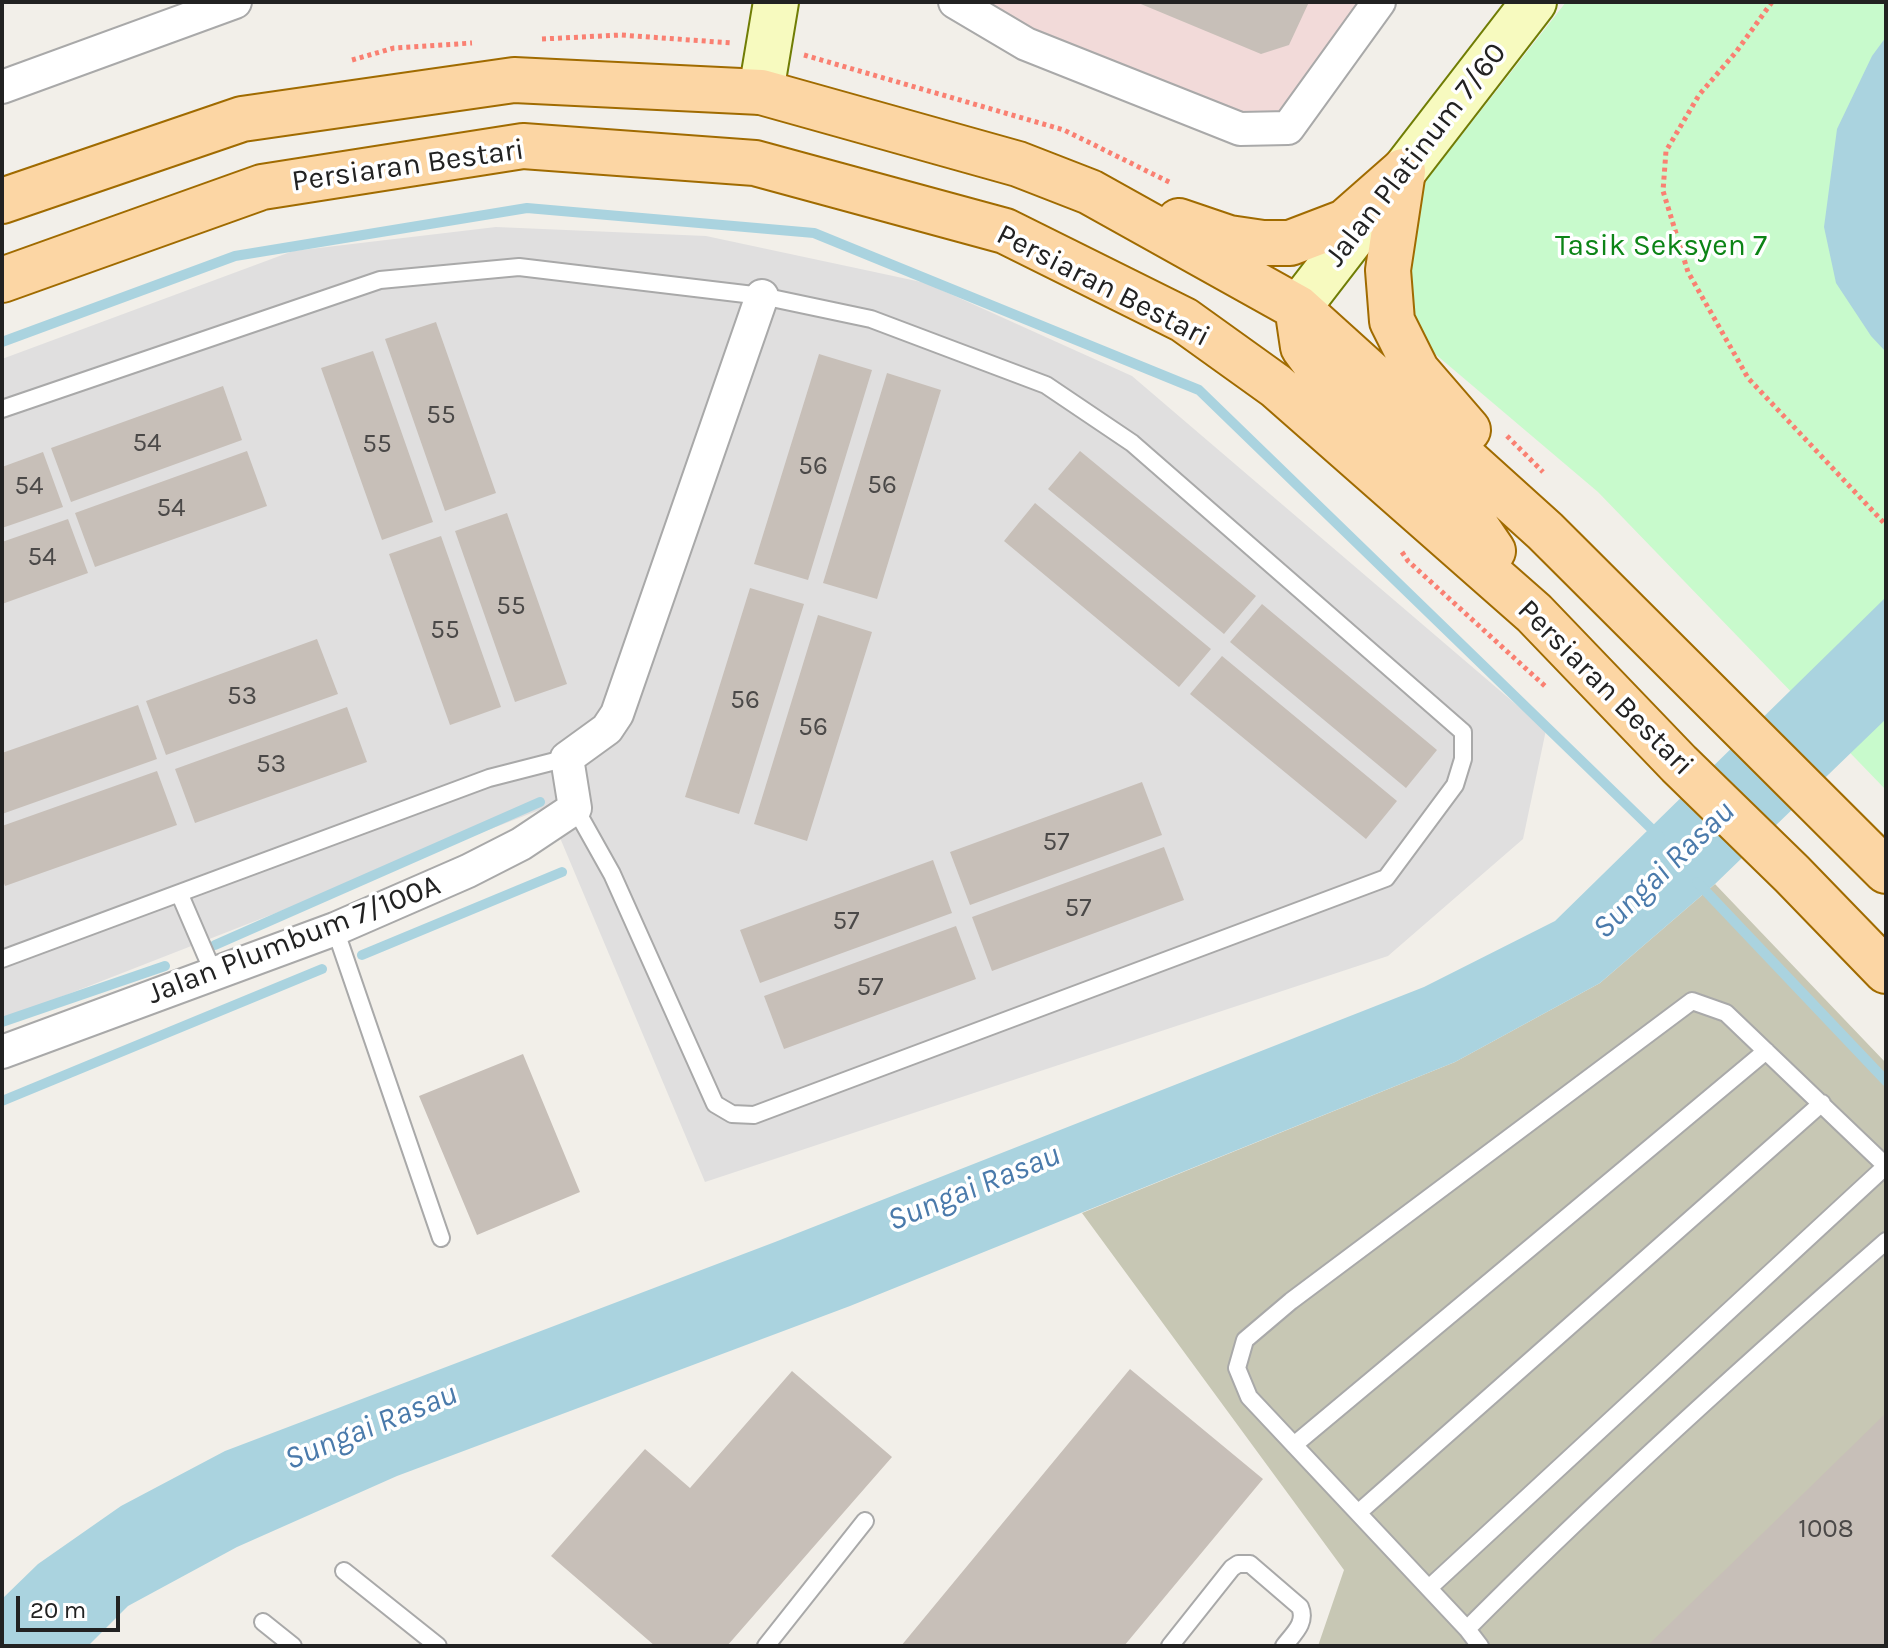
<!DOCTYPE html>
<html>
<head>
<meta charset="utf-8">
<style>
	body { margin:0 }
	#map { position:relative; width:1888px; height:1648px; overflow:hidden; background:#f2efe9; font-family:Karla,sans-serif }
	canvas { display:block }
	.frame { position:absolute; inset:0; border:4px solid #222; pointer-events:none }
	.scale { position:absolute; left:16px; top:1596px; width:104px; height:36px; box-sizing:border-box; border:4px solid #222; border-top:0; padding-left:10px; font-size:24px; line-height:28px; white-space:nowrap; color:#222; -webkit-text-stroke:6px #fff; paint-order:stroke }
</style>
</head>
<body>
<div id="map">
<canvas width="1888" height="1648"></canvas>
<div class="frame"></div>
<div class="scale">20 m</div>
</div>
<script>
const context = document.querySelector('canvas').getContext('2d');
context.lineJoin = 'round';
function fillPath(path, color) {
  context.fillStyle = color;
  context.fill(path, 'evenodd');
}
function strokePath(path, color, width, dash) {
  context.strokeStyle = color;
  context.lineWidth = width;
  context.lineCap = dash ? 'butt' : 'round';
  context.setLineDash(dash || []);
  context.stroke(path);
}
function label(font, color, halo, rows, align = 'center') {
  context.font = font + ' Karla,sans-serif';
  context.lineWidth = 7;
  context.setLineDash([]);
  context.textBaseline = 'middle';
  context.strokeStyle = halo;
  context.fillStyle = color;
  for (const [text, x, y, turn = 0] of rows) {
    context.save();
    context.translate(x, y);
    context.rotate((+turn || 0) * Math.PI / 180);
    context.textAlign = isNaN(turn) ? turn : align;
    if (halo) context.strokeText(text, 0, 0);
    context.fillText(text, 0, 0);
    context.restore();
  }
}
const residential = new Path2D(`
	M496,227L706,236L926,283L1132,376L1546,730L1523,839L1388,956L705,1182L547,807L2,1020V359L293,251Z`);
const commercial = new Path2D(`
	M977,2H1365L1283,116H1245L1037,35Z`);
const construction = new Path2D(`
	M1715,884L1886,1063V1646H1318L1344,1570L1082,1213L1455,1062L1600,983Z`);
const park = new Path2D(`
	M1566,2H1886V790L1598,492L1434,353L1404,302L1415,206L1425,182Z`);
const water = new Path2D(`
	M1886,37V352L1871,336L1836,283L1824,227L1837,129L1872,56Z
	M1886,597V719L1715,884L1600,983L1455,1062L850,1306L397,1476L237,1547L128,1606L88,1646H2V1599L38,1564L121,1506L225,1451L775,1242L1424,987L1555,921Z`);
const stream = new Path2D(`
	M2,342L235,256L527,208L814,233L1199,390L1660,837
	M1697,882L1886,1081
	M215,945L540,802
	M362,955L562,872
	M2,1022L165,966
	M2,1101L322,969`);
const building = new Path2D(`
	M1136,2H1309L1289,45L1261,54Z
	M436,322L496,493L445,511L385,339Z
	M373,351L433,522L382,540L321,368Z
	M819,354L872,370L808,580L754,564Z
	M887,373L941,390L877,599L823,583Z
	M223,386L242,440L71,502L51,448Z
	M247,451L267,506L95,567L75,513Z
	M1080,451L1256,596L1224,634L1048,489Z
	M43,452L63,507L2,528V467Z
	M1035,503L1211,649L1179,687L1004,541Z
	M507,513L567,684L515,702L455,531Z
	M68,519L88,573L2,604V542Z
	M441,536L501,707L450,725L389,554Z
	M750,588L804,604L739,814L685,797Z
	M1262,604L1437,750L1406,788L1230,642Z
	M818,615L872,632L807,841L754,824Z
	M317,639L338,694L166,755L146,701Z
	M1222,656L1397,801L1366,839L1190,694Z
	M138,705L157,759L2,814V753Z
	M347,707L367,762L195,823L175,769Z
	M157,771L177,825L5,886L2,878V826Z
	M1142,782L1162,835L970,905L950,852Z
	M1164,847L1184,900L992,971L972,917Z
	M933,860L952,913L760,983L740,930Z
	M956,926L976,979L784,1049L764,996Z
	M523,1054L580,1192L477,1235L419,1096Z
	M1130,1369L1263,1479L1124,1646H901Z
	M792,1371L892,1457L727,1646H655L551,1556L645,1449L690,1488Z
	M1886,1413V1646H1647Z`);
const path = new Path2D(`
	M1772,2L1736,52L1699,95L1666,151L1663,191L1688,272L1748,378L1886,525
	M542,39L621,35L732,43
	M804,55L1064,130L1171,183
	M352,60L394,48L472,43
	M1507,436L1543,472
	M1402,552L1408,561L1546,687`);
const lane = new Path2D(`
	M2,409L380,280L519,267L762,296L871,319L1046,385L1132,443L1463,732V759L1455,785L1386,878L754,1115L732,1114L715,1104L612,874L575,808
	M180,895L214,974
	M335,929L441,1238
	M2,959L489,778L567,758
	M1294,1445L1766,1051
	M1358,1513L1822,1103
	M344,1571L438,1646
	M1429,1588L1886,1166
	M263,1622L293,1646
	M1467,1629L1249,1397L1237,1368L1245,1340L1291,1301L1692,1001L1726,1013L1886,1166
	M766,1646L865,1521
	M1170,1646L1232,1568L1238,1564H1250L1300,1607C1307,1623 1293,1634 1284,1646
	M1480,1646L1467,1629C1601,1494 1743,1366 1886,1241`);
const street = new Path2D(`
	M955,2L1026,44L1240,129L1288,128L1379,2
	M2,87L235,2
	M2,1052L335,929L468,871L521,844L575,808L567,758L607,729L617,714L762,296`);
const secondary = new Path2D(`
	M761,92L776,2
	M1298,308L1534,2`);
const primary = new Path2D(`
	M1403,171L1388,270L1392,321L1417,371L1468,430
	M2,201L242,119L514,80L761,92L1018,164L1090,192L1298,308L1545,531L1886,871
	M1179,221L1229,238L1263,243H1290L1345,222L1403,171
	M2,280L262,187L523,146L755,163L1005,231L1184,320L1276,386L1534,613L1679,764L1792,874L1886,971
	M1298,313L1303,347L1333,388L1414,458L1470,517L1493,551`);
const numberNames = [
	["55",441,416],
	["54",147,444],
	["55",377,445],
	["56",813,467],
	["56",882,486],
	["54",29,487],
	["54",171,509],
	["54",42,558],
	["55",511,607],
	["55",445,631],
	["53",242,697],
	["56",745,701],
	["56",813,728],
	["53",271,765],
	["57",1056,843],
	["57",1078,909],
	["57",846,922],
	["57",870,988],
	["1008",1826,1530]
];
const streetNames = [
	["Jalan Platinum 7/60",1416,155,-52],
	["Persiaran Bestari",408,166,-8],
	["Persiaran Bestari",1103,286,27],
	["Persiaran Bestari",1605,688,45],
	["Jalan Plumbum 7/100A",294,940,-21]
];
const parkNames = [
	["Tasik Seksyen 7",1661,246]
];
const waterNames = [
	["Sungai Rasau",1664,870,-44],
	["Sungai Rasau",974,1188,-22],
	["Sungai Rasau",371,1427,-22]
];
fillPath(residential, '#e0dfdf');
fillPath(commercial, '#f2dad9');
fillPath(construction, '#c7c7b4');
fillPath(park, '#c8facc');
fillPath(water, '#aad3df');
strokePath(stream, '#aad3df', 10);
fillPath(building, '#c7bfb8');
strokePath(lane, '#a9a9a9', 20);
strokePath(street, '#a9a9a9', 36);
strokePath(secondary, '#707d05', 48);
strokePath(primary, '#a06b00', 48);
strokePath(path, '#fa8072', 5, [4, 4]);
strokePath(lane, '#fff', 16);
strokePath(street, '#fff', 32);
strokePath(secondary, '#f7fabf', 44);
strokePath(primary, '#fcd6a4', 44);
label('26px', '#4b4948', null, numberNames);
label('30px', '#222', '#fff', streetNames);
label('30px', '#0c8416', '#fff', parkNames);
label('italic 32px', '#4a7aab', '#fff', waterNames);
</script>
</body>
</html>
